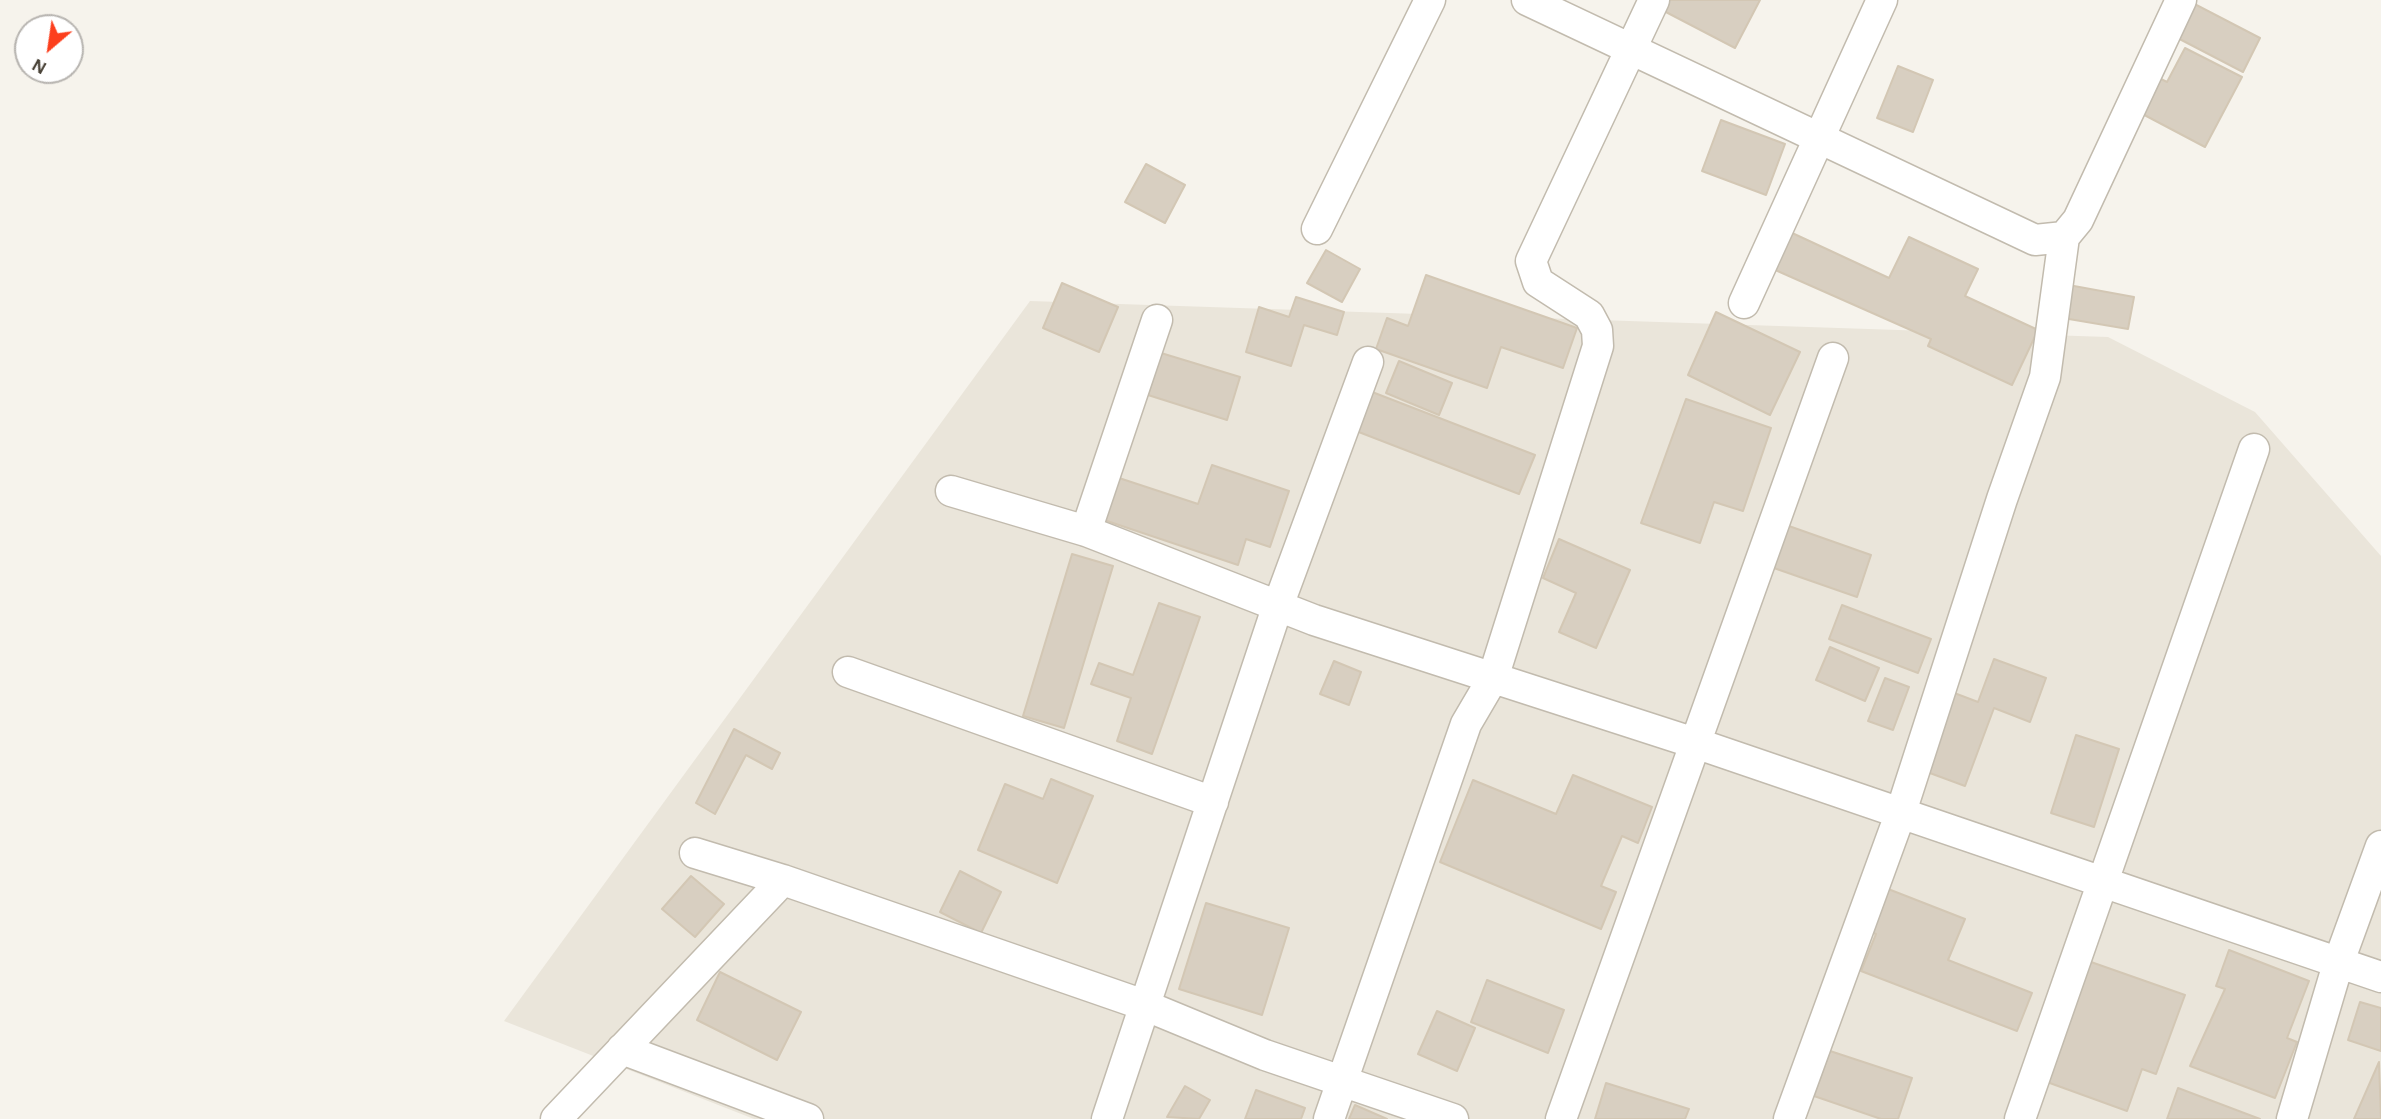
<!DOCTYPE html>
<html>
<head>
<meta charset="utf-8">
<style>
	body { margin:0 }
	#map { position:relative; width:2381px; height:1119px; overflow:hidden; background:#f6f3ec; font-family:"Alegreya Sans",sans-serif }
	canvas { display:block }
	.north { position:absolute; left:14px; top:14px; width:70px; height:70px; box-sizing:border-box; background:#fff; border:2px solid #b7b4b0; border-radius:50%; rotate:209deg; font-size:19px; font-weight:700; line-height:28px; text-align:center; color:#4b4439 }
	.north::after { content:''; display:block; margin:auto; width:24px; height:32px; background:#fc3f1d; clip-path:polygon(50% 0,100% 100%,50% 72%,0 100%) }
</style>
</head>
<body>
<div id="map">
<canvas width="2381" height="1119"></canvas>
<div class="north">N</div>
</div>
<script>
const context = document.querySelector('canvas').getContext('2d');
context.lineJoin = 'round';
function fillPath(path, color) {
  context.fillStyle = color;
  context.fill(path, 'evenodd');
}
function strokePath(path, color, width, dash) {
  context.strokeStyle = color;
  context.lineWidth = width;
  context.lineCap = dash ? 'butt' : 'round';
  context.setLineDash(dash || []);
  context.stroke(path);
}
const residential = new Path2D(`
	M1030,301L2108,337L2255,412L2381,556V1119H754L504,1021Z`);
const building = new Path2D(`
	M1668,0H1760L1735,48L1662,10Z
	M2187,0L2260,38L2243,72L2168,33Z
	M2185,48L2242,77L2205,147L2133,109L2151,74L2167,82Z
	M1898,66L1933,80L1913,132L1877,118Z
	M1721,120L1785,144L1766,195L1702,171Z
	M1146,164L1185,185L1165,223L1125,202Z
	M1790,232L1889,278L1909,237L1978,269L1965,296L2038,330L2012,385L1928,346L1931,339L1773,269Z
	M1326,250L1360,269L1342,302L1307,283Z
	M1426,275L1577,328L1563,368L1501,347L1487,388L1376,349L1387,318L1408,326Z
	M1062,283L1118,307L1099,352L1043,328Z
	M2063,284L2134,297L2128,329L2057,317Z
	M1296,297L1344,312L1337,335L1304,325L1291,366L1246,352L1259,307L1289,317Z
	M1716,312L1800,352L1770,415L1688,375Z
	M1161,353L1240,377L1227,420L1148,395Z
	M1399,361L1452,383L1439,415L1386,393Z
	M1367,390L1535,455L1519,494L1351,429Z
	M1686,399L1771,428L1743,511L1714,502L1700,543L1641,523Z
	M1212,465L1289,491L1270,547L1246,539L1238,565L1101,519L1116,477L1198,504Z
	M1786,525L1871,555L1857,597L1771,567Z
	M1559,539L1630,570L1596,648L1559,632L1576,593L1543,578Z
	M1072,554L1113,566L1064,728L1023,716Z
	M1159,603L1200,617L1152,754L1117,741L1131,698L1091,684L1099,663L1133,675Z
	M1842,605L1931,639L1918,673L1829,639Z
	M1830,647L1879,668L1865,701L1816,680Z
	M1994,659L2046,678L2030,722L1994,708L1965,786L1919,769L1949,691L1978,702Z
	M1334,661L1361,672L1349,705L1320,694Z
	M1885,678L1909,687L1893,730L1868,721Z
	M734,729L780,753L772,769L746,755L715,814L696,803Z
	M2076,735L2119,749L2094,827L2051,813Z
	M1573,775L1652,807L1638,843L1622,836L1601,886L1616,892L1601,929L1440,862L1473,780L1556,814Z
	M1051,779L1093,796L1057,883L978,850L1005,784L1043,799Z
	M960,871L1001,892L981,933L940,912Z
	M691,876L724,904L695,937L662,909Z
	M1883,887L1965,919L1948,960L2032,993L2017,1031L1861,971L1876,934L1867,931Z
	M1206,903L1289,928L1262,1015L1179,989Z
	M2229,950L2309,981L2287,1038L2297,1042L2275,1098L2190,1066L2225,989L2216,986Z
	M2091,962L2185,995L2156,1074L2142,1069L2127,1111L2047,1082Z
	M720,972L801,1012L777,1060L697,1020Z
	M1487,980L1564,1010L1548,1053L1471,1022Z
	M2360,1002L2381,1008V1051L2348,1040Z
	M1437,1011L1475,1028L1457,1071L1418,1054Z
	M1830,1051L1912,1078L1898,1119H1881L1814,1096Z
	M2379,1062L2381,1119H2354Z
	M1606,1083L1689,1109L1685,1119H1595Z
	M1185,1086L1210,1100L1199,1119L1167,1117Z
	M2178,1088L2260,1119H2167Z
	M1256,1090L1305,1108L1301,1119H1245Z
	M1355,1105L1387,1119H1349Z`);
const street = new Path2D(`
	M1527,0L2035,240L2064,237L2078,220L2181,0
	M1317,229L1430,0
	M1744,303L1882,0
	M951,491L1086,531L1314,620L1707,747L2381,977
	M1086,531L1157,320
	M848,672L1213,802
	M695,853L783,880L1144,1005L1265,1055L1453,1119
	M622,1049L808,1119
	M556,1119L783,880
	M1107,1119L1275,614L1368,362
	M1329,1119L1466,724L1493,678L1598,346L1597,330L1589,315L1538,282L1531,261L1654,0
	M1561,1119L1833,358
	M1789,1119L1901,812L2002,499L2045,377L2064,237
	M2020,1119L2254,449
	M2292,1119L2338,964L2381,846`);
fillPath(residential, '#eae5da');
fillPath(building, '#d8cfc1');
strokePath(building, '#d3c7b4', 2);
strokePath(street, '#c2bbae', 33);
strokePath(street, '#fff', 30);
</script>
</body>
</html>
